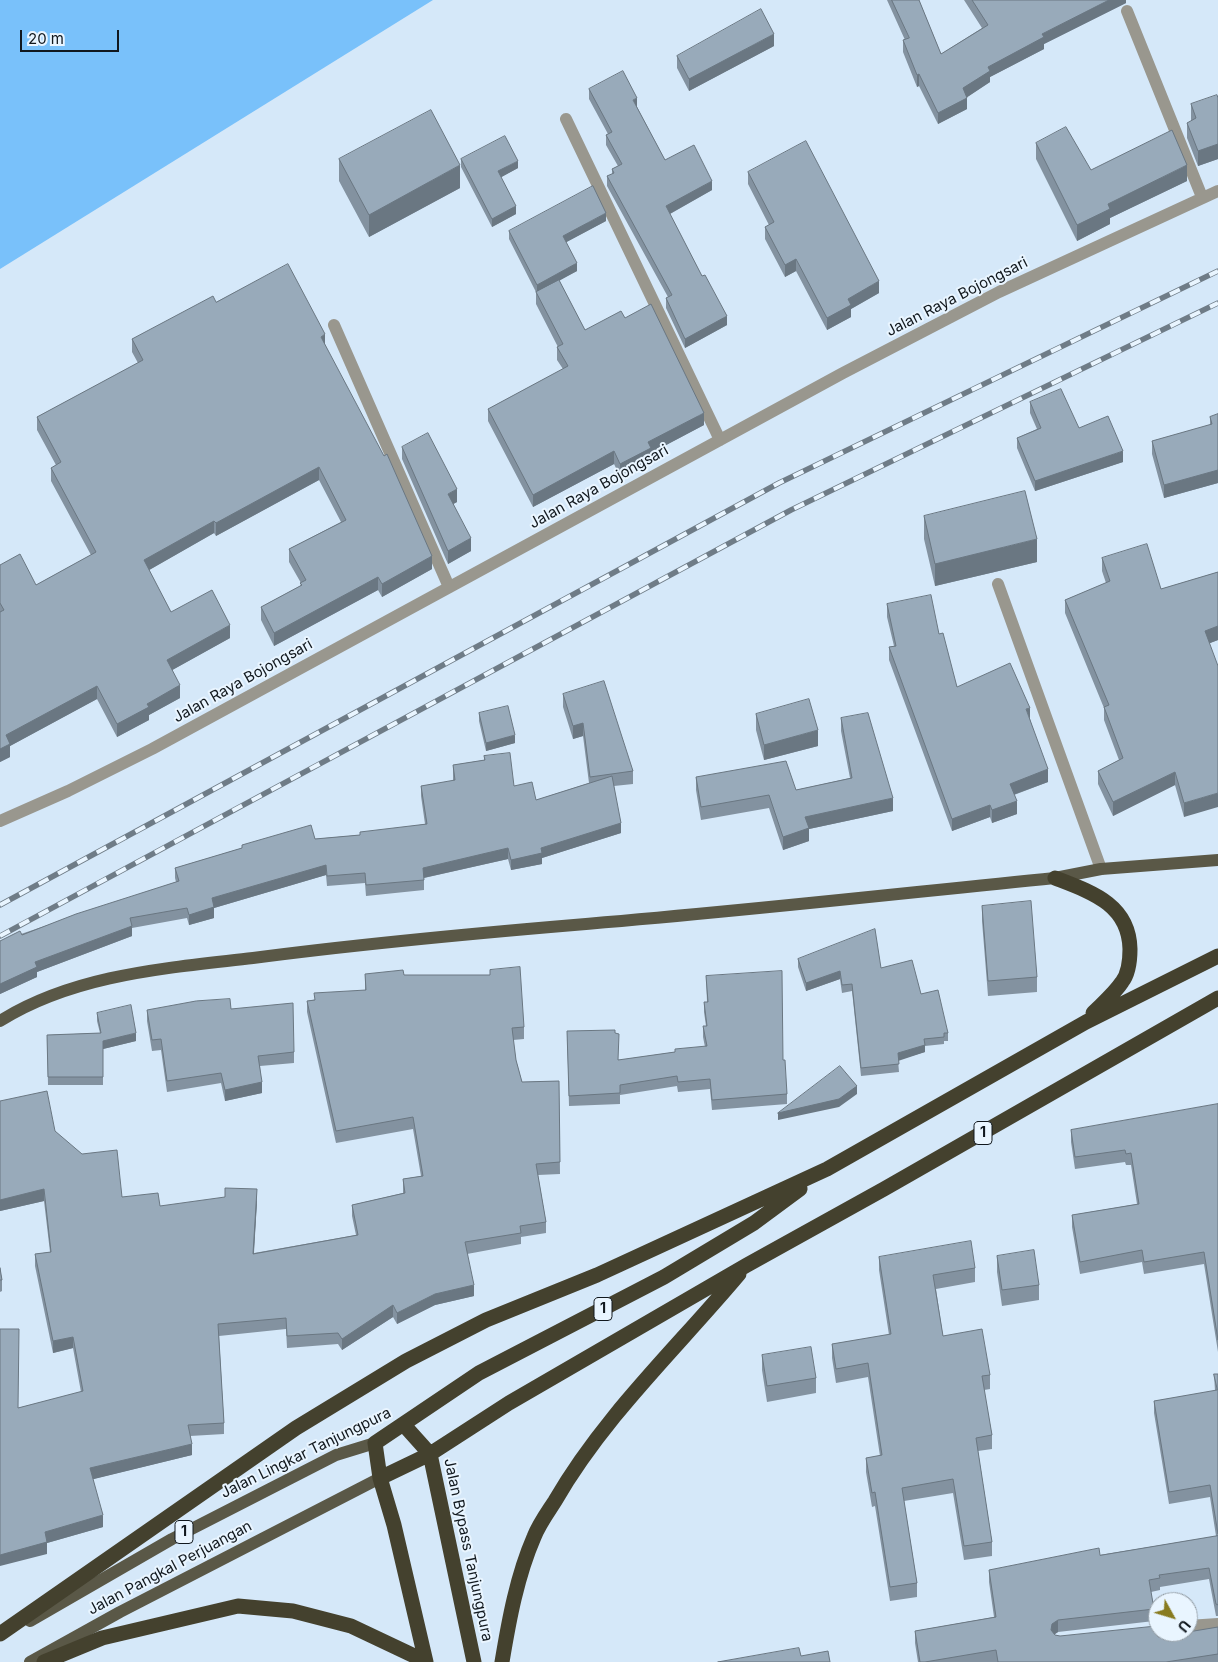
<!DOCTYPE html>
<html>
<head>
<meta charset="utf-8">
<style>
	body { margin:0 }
	#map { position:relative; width:1218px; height:1662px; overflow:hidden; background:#d5e8f9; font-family:Inter,sans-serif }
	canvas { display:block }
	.north { position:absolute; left:1148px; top:1592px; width:50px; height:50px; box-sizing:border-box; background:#e9f5ff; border:1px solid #939da5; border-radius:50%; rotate:129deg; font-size:14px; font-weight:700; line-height:20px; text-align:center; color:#11181e }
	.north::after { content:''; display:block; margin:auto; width:18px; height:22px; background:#887b20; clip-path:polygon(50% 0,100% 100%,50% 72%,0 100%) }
	.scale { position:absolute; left:20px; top:30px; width:99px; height:22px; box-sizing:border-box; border:2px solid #11181e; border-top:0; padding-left:6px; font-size:15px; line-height:18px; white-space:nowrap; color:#11181e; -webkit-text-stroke:4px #e9f5ff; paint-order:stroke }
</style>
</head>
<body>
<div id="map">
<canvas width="1218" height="1662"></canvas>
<div class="north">U</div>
<div class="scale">20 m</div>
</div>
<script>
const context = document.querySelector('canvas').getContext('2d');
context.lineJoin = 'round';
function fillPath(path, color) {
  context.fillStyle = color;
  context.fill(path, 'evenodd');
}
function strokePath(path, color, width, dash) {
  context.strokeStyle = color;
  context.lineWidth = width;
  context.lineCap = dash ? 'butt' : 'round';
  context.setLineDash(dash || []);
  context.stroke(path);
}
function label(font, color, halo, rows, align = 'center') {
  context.font = font + ' Inter,sans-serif';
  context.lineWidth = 4;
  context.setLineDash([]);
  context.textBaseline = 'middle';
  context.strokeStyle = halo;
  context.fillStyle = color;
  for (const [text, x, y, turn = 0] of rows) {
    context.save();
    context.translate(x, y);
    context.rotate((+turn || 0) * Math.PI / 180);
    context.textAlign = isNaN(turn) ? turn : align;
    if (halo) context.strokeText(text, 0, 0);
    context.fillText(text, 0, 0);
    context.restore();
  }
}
const water = new Path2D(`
	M0,0H433L0,269Z`);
const minor = new Path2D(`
	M1127,11L1202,197
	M566,119L720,440
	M334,325L449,587
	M998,584L1101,869
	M0,821L68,791L152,749L843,373L999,292L1218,191
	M1188,1626L1218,1624`);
const major = new Path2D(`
	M0,1021C75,974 168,968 253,958C360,944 467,934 574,925C735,912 895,894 1055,878L1101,869L1218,860
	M30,1621L172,1539L336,1455L375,1443
	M30,1662L120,1612L380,1478`);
const highway = new Path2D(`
	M1055,878C1091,892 1129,904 1130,949C1130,960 1129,973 1122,982C1114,994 1103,1003 1093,1013
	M404,1425L430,1454L474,1662
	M380,1478L430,1454L509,1403L747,1265L884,1189L1218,998
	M0,1634L296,1428L406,1361L486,1320L597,1275L827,1169L1086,1022L1218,956
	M44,1662L102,1638L238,1606L293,1611L351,1626L425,1661
	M426,1662L394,1525L380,1478L375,1443L479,1373L664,1277L754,1223L800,1189
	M502,1662C509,1620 517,1576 534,1537C539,1524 548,1512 555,1501C604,1416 677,1348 739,1274`);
const rail = new Path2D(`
	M0,905L779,483L1218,271
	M0,936L791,510L1218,303`);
const wall = new Path2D(`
	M887,0H919L941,54L982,28L964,0H1126V3L1044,44V49L990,77V82L967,97V109L938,124L919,86L917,87L903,52V40H905Z
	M774,46L689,91L677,68V56Z
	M589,89L637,107L665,160L712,190L670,214L727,325L685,348L666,308V298L668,297L607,186V176L612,174V169L618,166L606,145V135L608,134L589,99Z
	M1218,98V159L1198,166L1187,138V123L1191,121V104Z
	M1036,143L1091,170L1187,181L1110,218V224L1077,241L1036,159Z
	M339,159L460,188L369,237L339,181Z
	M461,159L518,168L501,177L516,214L492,227L461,167Z
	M748,172L879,293L851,309V317L827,330L796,271L785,277L765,239V227L769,225L748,184Z
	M606,221L566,242L577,271L559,280L585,330L625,318L704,425L651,453V460L620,476L614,464L533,507L488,421V409L563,369L557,360V347H558L536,304V292L509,239V231Z
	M216,302L325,345L432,569L382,597L378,590L274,646L261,620V607L300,586L301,583L289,562V549L341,522L319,480L216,536L214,533L149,570L171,612L230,638L172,670L180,698L149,715V720L117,737L97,699L10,746V757L0,762V565L36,585L91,555L51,481V468L56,465L37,430V417L138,363L132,352V339Z
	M1030,402L1079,428L1123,462L1035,491L1017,448V438L1037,429L1030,413Z
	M1218,414V483L1164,498L1152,454V441L1210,425V417Z
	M402,447L457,502L453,504L471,551L448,564L402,459Z
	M924,516L1037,562L935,586L924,539Z
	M1102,558L1161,589L1218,572V640L1210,643L1184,817L1175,785L1113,816L1098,784V771L1119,760L1104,720V708L1065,613V600L1106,583L1102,571Z
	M887,604L939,634L957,687L1030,719L1048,782L1014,795L1017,814L992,823L990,817L952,831L889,660V647L894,646L887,617Z
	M563,694L633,771V784L614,786L621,833L542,858V864L511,870L508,859L424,878V890L366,896L365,883L327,886L326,875L214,908V918L189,925L187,918L132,928V936L37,972V977L0,994V941L176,882L175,878V868L242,848V845L360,835L425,824L421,796V786L453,781V765L484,760V756L514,786L536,800L589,783L583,736L573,739L563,707Z
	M479,713L515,743L486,751L479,721Z
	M756,714L818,746L764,760L756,730Z
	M841,718L893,811L809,829V841L783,850L769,808L701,820L696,790V777L796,790L850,778L841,731Z
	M982,906L1037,977V992L988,996L982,921Z
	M798,959L881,968L921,994L948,1033V1041H944V1044L925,1046V1052L898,1060L899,1072L861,1076L852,991L842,993L840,979L806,991L798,967Z
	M365,974L404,975L524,1027V1039L513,1040L516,1060L522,1082L559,1081L560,1174L538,1175L546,1222V1233L521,1237V1244L467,1254L474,1296L435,1305L397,1324L393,1317L342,1350L338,1344L287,1348L286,1329L219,1336L224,1423V1434L190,1436L192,1455L93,1479L103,1527L47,1543V1554L18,1408L81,1392L73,1348L53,1353L35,1266V1254L50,1252L44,1201L0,1211V1101L55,1131L122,1197L160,1206L257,1201L254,1253L356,1235L352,1216V1205L403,1193V1179L421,1176L413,1129L336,1143L307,1012V1001L365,990Z
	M706,976L783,1060L787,1094V1104L712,1110L710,1089L678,1092L677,1086L620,1095V1104L569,1106L567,1031L619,1060L675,1052L705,1047L703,1037V1026H706L704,1012V1002H707Z
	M231,1009L294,1052V1063L260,1066L262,1093L225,1101L221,1083L167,1092L161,1050L152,1051L147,1021V1010Z
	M97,1013L136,1041L103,1049V1085H48L47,1035L100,1033L97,1021Z
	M1218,1104V1352L1204,1264L1144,1274L1142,1262L1080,1274L1072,1227V1215L1137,1204L1131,1165H1126L1125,1162L1075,1169L1071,1142V1130Z
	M997,1256L1039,1285V1300L1002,1306L997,1272Z
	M879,1257L975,1268V1282L936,1289L943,1336L990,1375V1389L984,1390L992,1435V1449L978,1451L992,1542V1556L964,1560L953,1493L904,1501L917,1583V1597L890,1601L875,1506L872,1507L866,1472V1458L880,1456L868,1377L836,1383L832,1358V1344L889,1335L879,1270Z
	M0,1268L2,1280V1291L0,1292Z
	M762,1355L816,1378V1393L767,1402L762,1370Z
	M1214,1374H1218V1616H1216L1209,1579L1160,1587V1590L1151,1592L1154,1609V1621L1058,1632L1055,1634V1635L1060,1636L1158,1637L1218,1627V1662H918L915,1643V1631L994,1617L989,1582V1570L1100,1555L1216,1536L1210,1497L1169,1504L1154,1413V1401L1215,1391Z`);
const shadedWall = new Path2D(`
	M1109,0H1126V3L1044,44V49L990,77V82L963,100V88L988,67L1042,34Z
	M774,34V46L689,91V79Z
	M919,74V86L917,87V75Z
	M637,98V108L633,100Z
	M967,98V109L938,124V113Z
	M1218,144V159L1198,166V151Z
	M518,161V168L498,179V171Z
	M460,165V188L369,237V215Z
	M1187,165V181L1110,218V224L1077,241V225L1108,204Z
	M712,181V190L666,216V206Z
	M516,206V214L492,227V219Z
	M606,213V221L563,244V236Z
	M796,259V271L785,277V265Z
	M577,263V271L537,293V285Z
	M879,281V293L851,309V317L827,330V318L848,299Z
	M727,316V325L685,348V339Z
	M325,334V347L321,337Z
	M704,413V425L651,453V460L620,476V464L648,442Z
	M614,451V464L533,507V495Z
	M1123,451V462L1035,491V481Z
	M319,467V480L216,536V523Z
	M1218,470V483L1164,498V485Z
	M457,489V502L448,507V494Z
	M214,521V533L144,573V560Z
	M471,538V551L448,564V551Z
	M1037,539V562L935,586V564Z
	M432,556V569L382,597V584Z
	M378,577V590L274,646V633Z
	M230,625V638L167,673V660Z
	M1218,626V640L1205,645V631Z
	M180,685V698L149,715V720L117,737V724L147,704Z
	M97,686V699L10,746V757L0,762V749L6,735Z
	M1030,708V720L1026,709Z
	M583,723V736L573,739V726Z
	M818,730V746L764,760V745Z
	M515,735V743L486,751V743Z
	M1048,769V782L1010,796V784Z
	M1175,772V785L1113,816V802Z
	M1218,793V807L1184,817V803Z
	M893,798V811L809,829V841L783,850V837L805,817Z
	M1017,801V814L992,823V810Z
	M990,805V817L952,831V819Z
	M621,823V833L542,858V864L511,870V860L541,848Z
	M508,848V859L423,878V868Z
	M326,865V875L214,908V918L189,925V915L212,898Z
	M132,926V936L37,972V977L0,994V984L35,962Z
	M840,971V979L806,991V983Z
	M136,1033V1041L103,1049V1085V1041Z
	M925,1045V1052L898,1061V1053Z
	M262,1082V1093L225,1101V1090Z
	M857,1086V1094L839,1107L778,1120V1113Z
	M44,1189V1201L0,1211V1200Z
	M257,1189V1201L253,1265V1254Z
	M474,1285V1296L435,1305L397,1324V1313L435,1294Z
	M393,1305V1317L342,1350V1339Z
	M73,1337V1348L53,1353V1341Z
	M192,1444V1455L90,1480V1468Z
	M103,1515V1527L47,1543V1554L0,1566V1555L45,1532Z
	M1058,1620V1632L1052,1636L1051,1630L1052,1624Z`);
const building = new Path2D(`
	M892,0H919L941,54L988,25L972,0H1109L1042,34L1044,37L988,67L990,71L963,88L967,98L938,113L919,74L917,75L903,40L909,38Z
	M761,9L774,34L689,79L677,56Z
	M623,71L637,98L633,100L665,160L694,145L712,181L666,206L702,276L705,275L727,316L685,339L666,298L672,295L607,176L614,173L612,169L622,164L606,135L612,132L589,89Z
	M1217,95L1218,98V144L1198,151L1187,123L1196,118L1191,104Z
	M431,110L460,165L369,215L339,159Z
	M1066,127L1091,170L1172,130L1187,165L1108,204L1110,209L1077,225L1036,143Z
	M505,136L518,161L498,171L516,206L492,219L461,159Z
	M806,141L879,281L848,299L851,305L827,318L796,259L785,265L765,227L774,222L748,172Z
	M593,186L606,213L563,236L577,263L537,285L509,231Z
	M288,264L325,334L321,337L384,456L387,454L432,556L382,584L378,577L274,633L261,607L302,585L300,583L306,580L289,549L346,520L319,467L216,523L214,521L144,560L171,612L212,590L230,625L167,660L180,685L147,704L149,707L117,724L97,686L6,735L10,744L0,749V612L4,610L0,603V565L20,554L36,585L96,552L51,468L61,462L37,417L143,360L132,339L213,296L216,302Z
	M559,280L585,330L621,311L625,318L651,304L704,413L648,442L651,448L620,464L614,451L533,495L488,409L568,366L557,347L563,344L536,292Z
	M1061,389L1079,428L1108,416L1123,451L1035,481L1017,438L1041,428L1030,402Z
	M1218,414V470L1164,485L1152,441L1212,424L1210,417Z
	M428,433L457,489L448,494L471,538L448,551L402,447Z
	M1025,491L1037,539L935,564L924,516Z
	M1147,544L1161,589L1218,572V626L1205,631L1218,666V793L1184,803L1175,772L1113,802L1098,771L1123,758L1104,707L1109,705L1065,600L1110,581L1102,558Z
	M931,595L939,634L943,633L957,687L1010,663L1030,708L1026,709L1048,769L1010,784L1017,801L992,810L990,805L952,819L889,647L896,646L887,604Z
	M604,681L633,771L590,777L583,723L573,726L563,694Z
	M809,699L818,730L764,745L756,714Z
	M508,706L515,735L486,743L479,713Z
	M868,713L893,798L805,817L809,828L783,837L769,795L701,807L696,777L786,761L796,790L852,778L841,718Z
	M510,753L514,786L532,782L536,800L612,776L621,823L541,848L542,853L511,860L508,848L423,868L424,880L366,885L365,873L327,876L326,865L212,898L214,907L189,915L187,908L130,918L132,926L35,962L37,967L0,984V941L20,931L22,935L76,914L179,881L175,868L242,848V845L311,825L315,839L360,835V832L427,824L421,786L455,780L453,765L485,760L484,756Z
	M1031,901L1037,977L988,981L982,906Z
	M875,929L881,968L912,960L921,994L938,990L948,1033H944V1037L924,1039L925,1045L898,1053L899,1064L861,1068L852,984L842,985L840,971L806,983L798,959Z
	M520,967L524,1027L512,1028L516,1060L522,1082L559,1081L560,1162L536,1164L546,1222L520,1226L521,1233L465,1242L474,1285L435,1294L397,1313L393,1305L342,1339L338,1333L287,1336L286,1318L218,1324L224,1423L188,1425L192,1444L90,1468L103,1515L45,1532L47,1542L0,1555V1329H19L18,1408L83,1391L73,1337L53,1341L35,1254L51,1252L44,1189L0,1200V1101L47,1091L55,1131L82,1154L117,1150L122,1197L158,1193L160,1206L225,1197V1188L257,1189L253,1254L358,1235L352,1205L405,1193L403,1179L423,1176L413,1117L336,1131L307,1001L315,1000L314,993L366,990L365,974L403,970L404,975H490V970Z
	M782,971L783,1060H785L787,1094L712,1100L710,1079L678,1082L677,1076L620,1085V1093L569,1096L567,1031L615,1030V1033L619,1034L618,1060L675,1052V1049L707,1046L703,1026H707L704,1002H708L706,976Z
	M230,999L231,1009L293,1003L294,1052L258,1056L262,1082L225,1090L221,1073L167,1081L161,1039L152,1040L147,1010L196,1001Z
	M131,1005L136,1033L103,1041V1077H48L47,1035L101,1033L97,1013Z
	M840,1066L857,1086L839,1099L778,1113Z
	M1218,1104V1340L1204,1252L1144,1262L1142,1250L1080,1262L1072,1215L1139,1204L1131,1153L1126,1154L1125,1150L1075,1157L1071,1130Z
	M971,1241L975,1268L933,1275L943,1336L982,1329L990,1375L982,1376L992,1435L976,1438L992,1542L964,1546L953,1479L902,1488L917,1583L890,1587L875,1492L872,1493L866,1458L882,1455L868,1363L836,1369L832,1344L891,1334L879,1257Z
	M1034,1250L1039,1285L1002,1290L997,1256Z
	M0,1268L2,1280H0Z
	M811,1347L816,1378L767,1386L762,1355Z
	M1214,1374H1218V1534L1210,1485L1169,1492L1154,1401L1217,1390Z
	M1218,1536V1605L1216,1604L1209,1568L1159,1575L1160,1578L1149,1580L1154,1609L1058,1620L1052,1624L1051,1630L1055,1635L1060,1636L1156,1626L1158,1637L1218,1627V1654L1166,1662H998L996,1650L925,1662H920L915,1631L996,1617L989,1570L1099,1548L1100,1555Z
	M799,1648L801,1656L828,1651L830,1662H718Z`);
const shields = [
	[983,1133,18],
	[603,1309,18],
	[184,1532,18]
];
const shieldNames = [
	["1",983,1133],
	["1",603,1309],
	["1",184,1532]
];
const streetNames = [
	["Jalan Raya Bojongsari",957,297,-27],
	["Jalan Raya Bojongsari",599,487,-29],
	["Jalan Raya Bojongsari",243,681,-29],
	["Jalan Lingkar Tanjungpura",306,1453,-26],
	["Jalan Bypass Tanjungpura",468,1550,78],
	["Jalan Pangkal Perjuangan",170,1568,-28]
];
fillPath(water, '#79c1fa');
strokePath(minor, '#99978e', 12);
strokePath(major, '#5a5847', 12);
strokePath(highway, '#44412e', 15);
strokePath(rail, '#6f7c87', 5.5);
strokePath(rail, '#e9f5ff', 4, [11]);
fillPath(wall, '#8392a0');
fillPath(shadedWall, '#6a7782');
fillPath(building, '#98aaba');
strokePath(building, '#6a7782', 1);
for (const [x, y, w] of shields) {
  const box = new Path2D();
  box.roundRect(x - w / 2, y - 11.5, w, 23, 4);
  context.fillStyle = '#e9f5ff';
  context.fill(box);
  strokePath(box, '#11181e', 1);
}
label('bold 14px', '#11181e', null, shieldNames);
label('15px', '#11181e', '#e9f5ff', streetNames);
</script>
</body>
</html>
